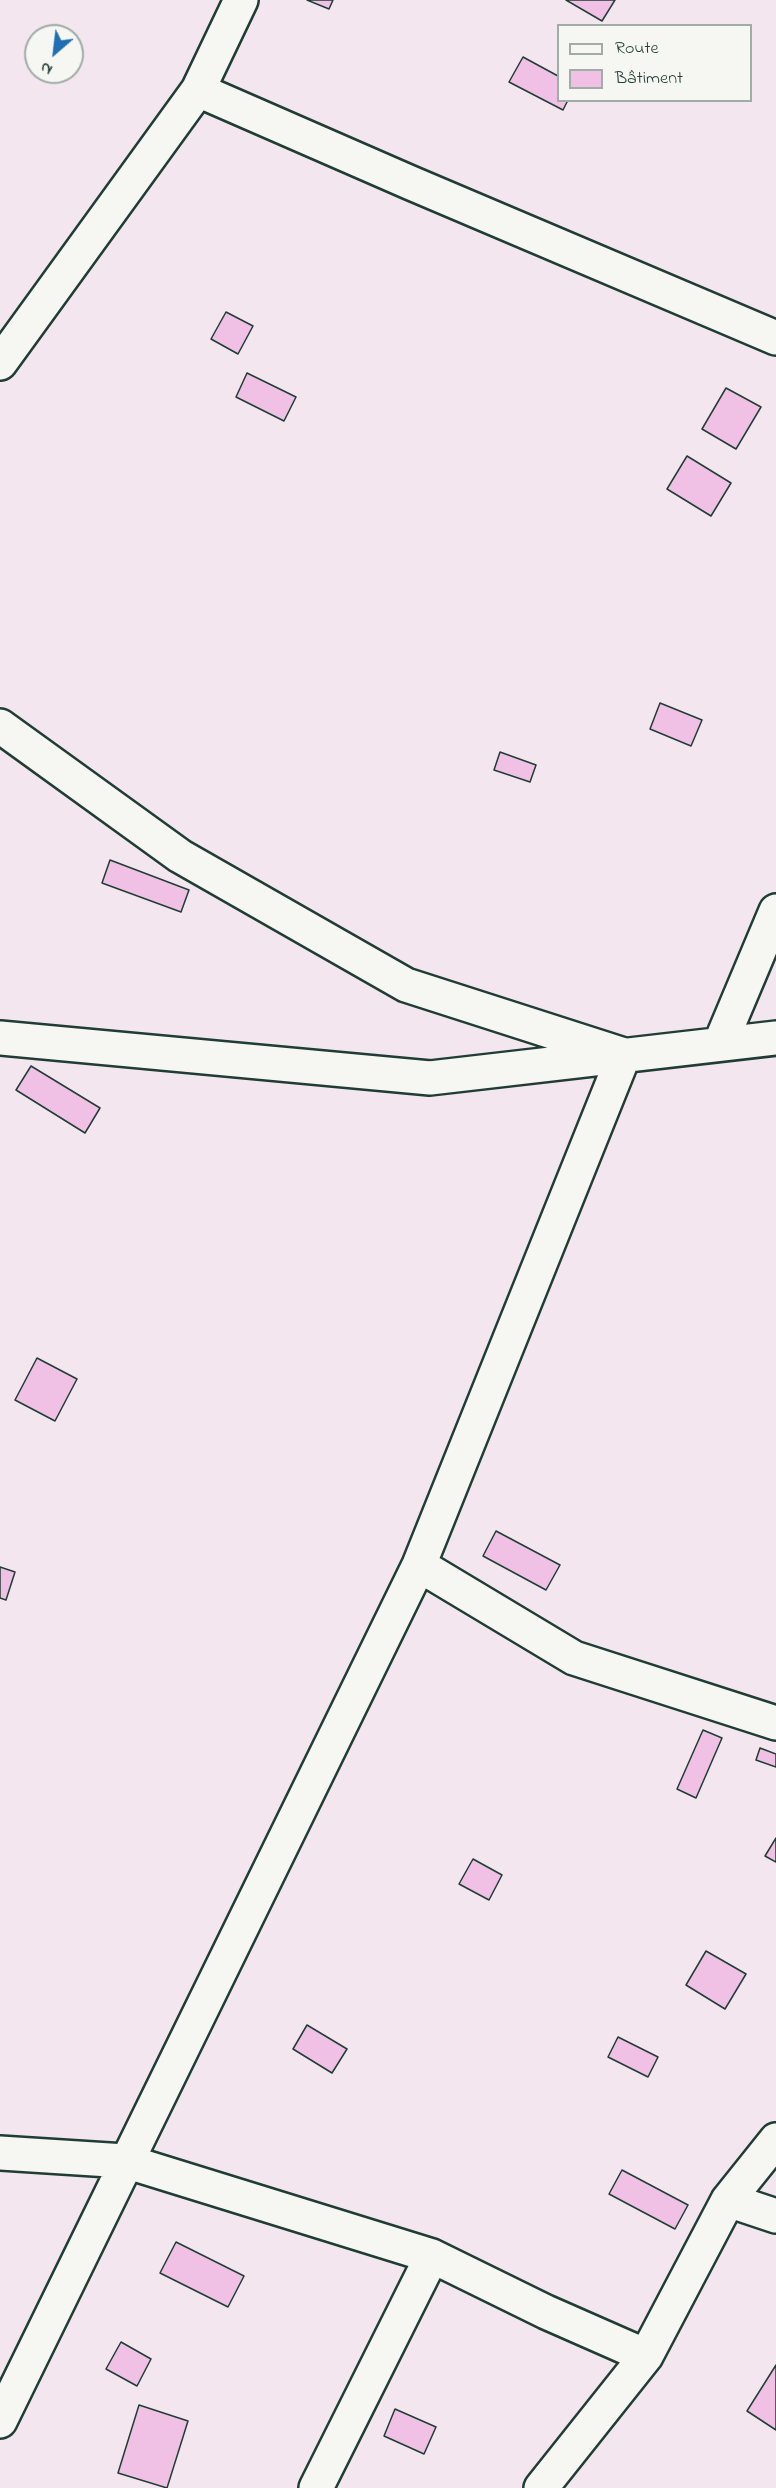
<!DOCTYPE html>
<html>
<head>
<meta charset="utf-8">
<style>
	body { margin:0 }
	#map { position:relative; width:776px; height:2488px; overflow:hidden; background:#f4e6ee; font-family:"Indie Flower",sans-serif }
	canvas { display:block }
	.legend { position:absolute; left:557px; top:24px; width:195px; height:78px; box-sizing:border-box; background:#f6f6f2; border:2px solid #a0aca6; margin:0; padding:8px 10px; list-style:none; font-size:18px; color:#1f3d34 }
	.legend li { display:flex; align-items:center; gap:12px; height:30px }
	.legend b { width:30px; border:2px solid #a0aca6 }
	.north { position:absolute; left:24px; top:24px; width:60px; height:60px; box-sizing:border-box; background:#f6f6f2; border:2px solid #a0aca6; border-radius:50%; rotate:208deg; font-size:16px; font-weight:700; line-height:24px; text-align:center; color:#1f3d34 }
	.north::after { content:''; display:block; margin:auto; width:21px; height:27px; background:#1f6fb2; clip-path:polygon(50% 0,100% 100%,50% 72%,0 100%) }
</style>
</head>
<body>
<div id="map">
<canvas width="776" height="2488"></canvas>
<ul class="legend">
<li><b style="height:8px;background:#f6f6f2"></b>Route</li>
<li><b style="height:16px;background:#f0c1e4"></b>Bâtiment</li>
</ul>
<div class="north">N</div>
</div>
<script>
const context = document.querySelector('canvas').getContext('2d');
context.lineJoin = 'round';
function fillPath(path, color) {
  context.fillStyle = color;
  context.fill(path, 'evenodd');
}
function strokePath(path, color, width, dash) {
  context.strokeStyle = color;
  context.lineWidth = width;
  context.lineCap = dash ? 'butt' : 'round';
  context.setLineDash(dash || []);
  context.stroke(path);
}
const building = new Path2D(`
	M307,0H333L329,9Z
	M566,0H615L602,21Z
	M523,57L558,76V100H568L563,110L509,82Z
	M226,312L253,326L238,354L211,339Z
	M247,373L296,397L284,421L236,397Z
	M726,388L761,407L736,449L702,429Z
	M687,456L731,483L711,516L667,489Z
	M660,703L702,720L691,746L650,729Z
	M500,752L536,765L530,782L494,770Z
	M110,860L189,890L181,912L102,883Z
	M31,1066L100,1108L85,1133L16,1090Z
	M37,1358L77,1379L55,1421L15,1400Z
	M496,1531L560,1565L546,1590L483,1556Z
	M0,1567L15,1572L6,1600L0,1598Z
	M703,1730L722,1738L696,1798L677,1789Z
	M760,1748L776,1754V1767L756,1760Z
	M776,1838V1862L765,1856Z
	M473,1859L502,1875L489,1900L459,1884Z
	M706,1951L746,1974L725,2009L686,1985Z
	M307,2025L347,2049L332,2073L293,2049Z
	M618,2037L658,2057L648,2077L608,2057Z
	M622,2170L688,2205L675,2229L609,2194Z
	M176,2242L244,2276L228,2307L160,2273Z
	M121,2342L151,2359L137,2386L106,2369Z
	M776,2365V2430L747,2411Z
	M139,2405L188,2421L167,2488L118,2473Z
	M395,2409L436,2427L424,2454L384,2436Z`);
const minor = new Path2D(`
	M198,90L411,183L776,338
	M0,363L198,90L241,0
	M0,726L180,856L406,985L624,1055L419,1565L0,2421
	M0,1038L430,1078L776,1038
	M720,1044L776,911
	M419,1565L574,1658L776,1723
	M0,2153L125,2161L432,2256L546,2312L646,2356
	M728,2200L776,2216
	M316,2488L432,2256
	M541,2488L646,2356L728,2200L776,2140`);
fillPath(building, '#f0c1e4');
strokePath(building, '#1f3d34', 1.5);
strokePath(minor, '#1f3d34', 38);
strokePath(minor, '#f6f6f2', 33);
</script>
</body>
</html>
